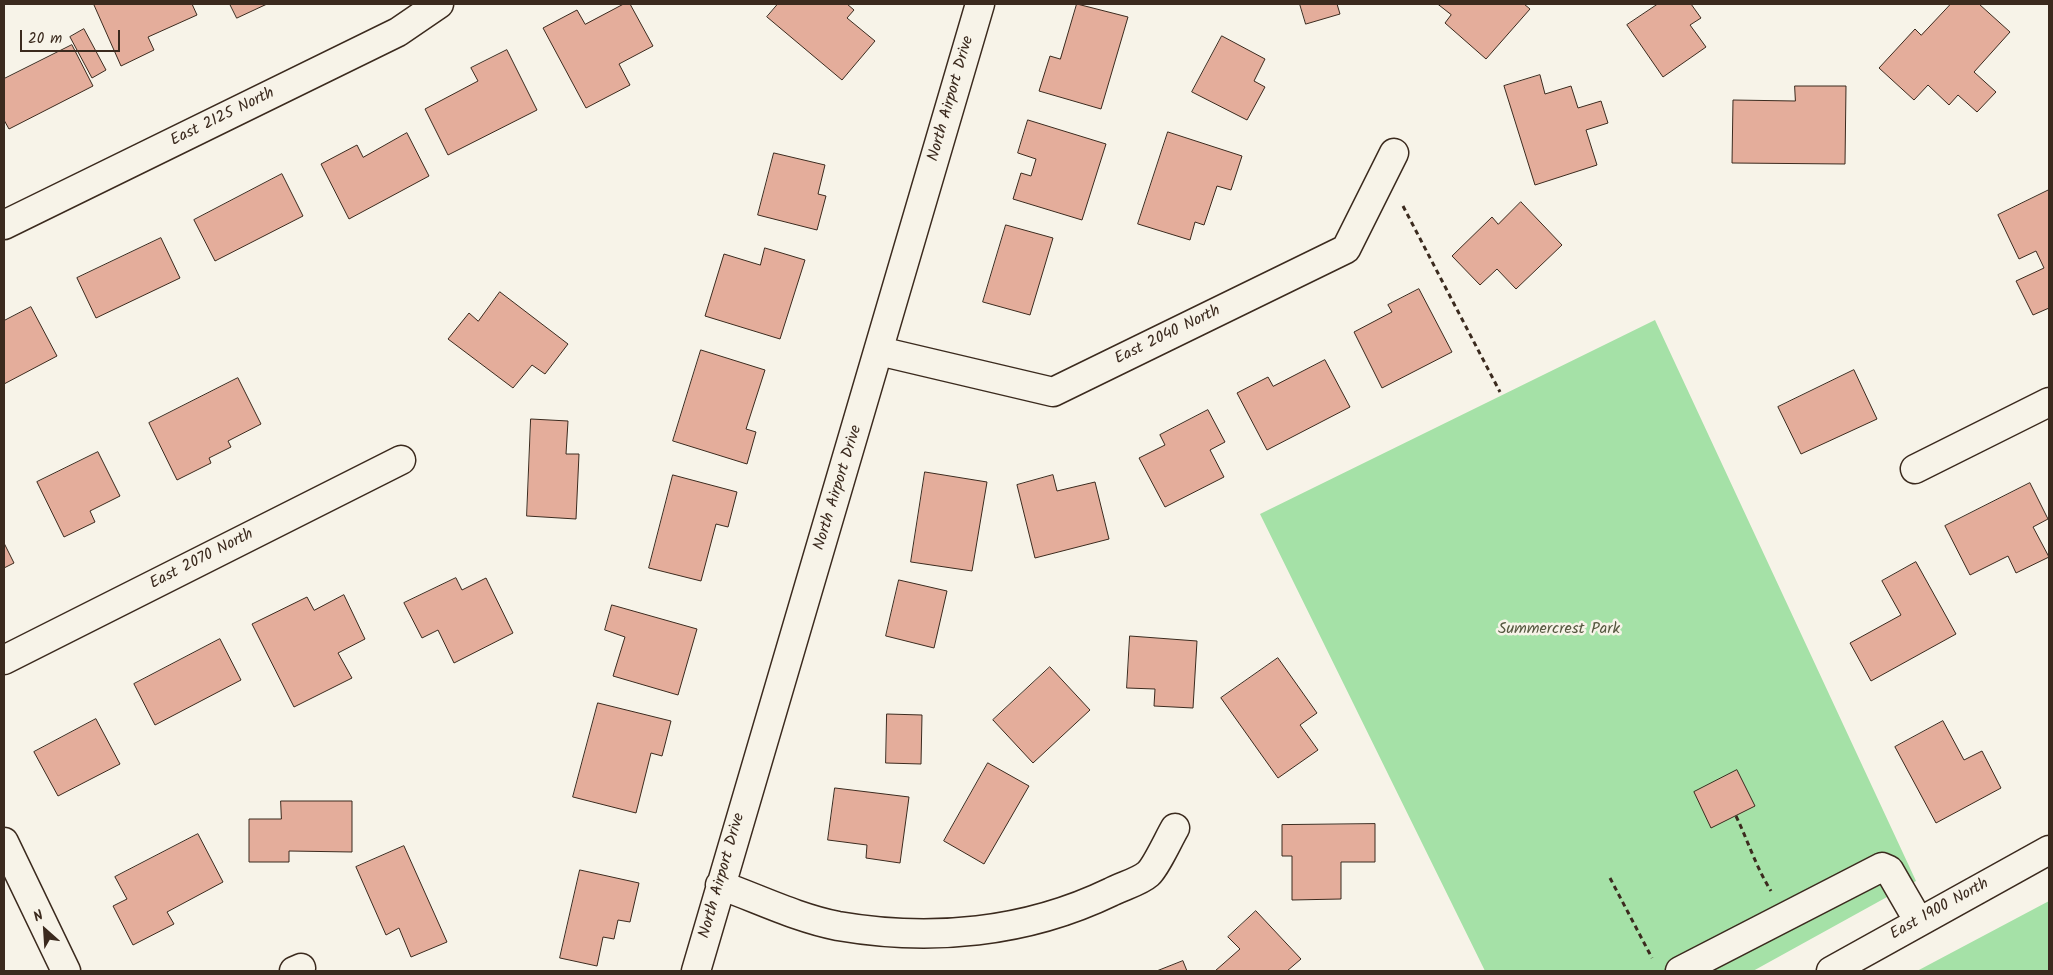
<!DOCTYPE html>
<html>
<head>
<meta charset="utf-8">
<style>
	body { margin:0 }
	#map { position:relative; width:2053px; height:975px; overflow:hidden; background:#f7f3e8; font-family:Kalam,sans-serif }
	canvas { display:block }
	.frame { position:absolute; inset:0; border:5px solid #3b2a1e; pointer-events:none }
	.north { position:absolute; left:20px; top:905px; width:50px; height:50px; -webkit-text-stroke:4px #f7f3e8; paint-order:stroke; rotate:334deg; font-size:14px; font-weight:700; line-height:20px; text-align:center; color:#3b2a1e }
	.north::after { content:''; display:block; margin:auto; width:18px; height:22px; background:#3b2a1e; clip-path:polygon(50% 0,100% 100%,50% 72%,0 100%) }
	.scale { position:absolute; left:20px; top:30px; width:100px; height:22px; box-sizing:border-box; border:2px solid #3b2a1e; border-top:0; padding-left:6px; font-size:15px; line-height:18px; white-space:nowrap; color:#3b2a1e; -webkit-text-stroke:4px #f7f3e8; paint-order:stroke }
</style>
</head>
<body>
<div id="map">
<canvas width="2053" height="975"></canvas>
<div class="frame"></div>
<div class="north">N</div>
<div class="scale">20 m</div>
</div>
<script>
const context = document.querySelector('canvas').getContext('2d');
context.lineJoin = 'round';
function fillPath(path, color) {
  context.fillStyle = color;
  context.fill(path, 'evenodd');
}
function strokePath(path, color, width, dash) {
  context.strokeStyle = color;
  context.lineWidth = width;
  context.lineCap = dash ? 'butt' : 'round';
  context.setLineDash(dash || []);
  context.stroke(path);
}
function label(font, color, halo, rows, align = 'center') {
  context.font = font + ' Kalam,sans-serif';
  context.lineWidth = 5;
  context.setLineDash([]);
  context.textBaseline = 'middle';
  context.strokeStyle = halo;
  context.fillStyle = color;
  for (const [text, x, y, turn = 0] of rows) {
    context.save();
    context.translate(x, y);
    context.rotate((+turn || 0) * Math.PI / 180);
    context.textAlign = isNaN(turn) ? turn : align;
    if (halo) context.strokeText(text, 0, 0);
    context.fillText(text, 0, 0);
    context.restore();
  }
}
const green = new Path2D(`
	M1655,320L1916,881L1753,971H1485L1260,514Z
	M2049,901V971H1917Z`);
const building = new Path2D(`
	M96,4H192L197,15L148,37L154,50L121,66L94,5Z
	M230,4H267L237,18Z
	M624,4H630L653,46L619,64L630,85L586,108L543,28L577,10L585,24Z
	M778,4H847L854,10L847,18L875,41L842,80L767,17Z
	M1077,4L1128,17L1101,109L1039,91L1050,56L1060,59Z
	M1300,4H1337L1340,14L1306,24Z
	M1438,4H1524L1530,9L1486,59L1445,23L1451,15Z
	M1658,4H1691L1701,18L1690,25L1706,47L1663,77L1627,25Z
	M1951,4H1979L2010,32L1974,72L1996,92L1977,112L1958,95L1949,105L1928,85L1914,100L1879,68L1915,29L1921,35Z
	M84,29L106,70L92,78L70,37Z
	M1222,36L1265,59L1254,81L1265,87L1247,120L1192,92Z
	M72,45L93,86L9,129L4,120V79Z
	M507,50L537,110L448,155L425,109L478,81L471,68Z
	M1540,75L1545,94L1571,86L1578,108L1601,101L1608,123L1586,130L1597,165L1535,185L1504,86Z
	M1795,86H1846L1845,164L1732,163L1733,100L1795,101Z
	M1028,120L1106,144L1082,220L1013,199L1021,173L1031,176L1036,159L1018,153Z
	M1168,132L1242,156L1231,190L1217,186L1204,225L1195,222L1190,240L1138,224Z
	M407,133L429,176L349,219L321,164L357,145L363,157Z
	M774,153L825,165L818,194L826,196L817,230L758,215Z
	M282,174L303,216L215,261L194,220Z
	M2049,190V308L2033,315L2016,281L2044,268L2036,251L2019,259L1998,215Z
	M1521,202L1562,245L1516,289L1497,269L1480,285L1452,256L1492,217L1498,224Z
	M1006,225L1053,238L1030,315L983,302Z
	M161,238L180,278L96,318L77,278Z
	M765,248L805,260L780,339L705,316L724,254L760,265Z
	M1419,289L1452,352L1382,388L1354,332L1392,312L1388,305Z
	M500,292L568,344L545,374L532,365L513,388L448,339L469,313L478,321Z
	M31,307L57,356L4,384V321Z
	M701,350L765,370L746,429L756,432L747,464L673,441Z
	M1325,360L1350,407L1267,450L1237,393L1268,377L1273,386Z
	M1854,370L1877,419L1801,454L1778,407Z
	M238,378L261,424L228,441L231,447L209,458L211,463L177,480L149,423Z
	M1208,410L1225,442L1210,450L1224,477L1165,507L1139,458L1165,445L1160,435Z
	M531,419L568,421L566,454H579L576,519L527,516Z
	M98,452L120,496L90,511L95,522L64,537L37,482Z
	M925,472L987,482L972,571L911,562Z
	M673,475L737,492L728,527L716,524L701,581L649,568Z
	M1053,475L1057,491L1095,482L1109,539L1035,558L1017,485Z
	M2030,483L2048,519L2033,527L2049,557L2016,573L2008,556L1970,575L1945,526Z
	M4,543L14,563L4,568Z
	M1916,562L1956,634L1871,681L1850,643L1901,615L1882,581Z
	M456,578L462,590L486,578L513,633L454,663L438,630L422,638L404,603Z
	M899,580L947,591L934,648L886,636Z
	M344,595L365,639L338,653L352,678L294,707L252,624L307,597L314,610Z
	M612,605L697,629L678,695L613,676L625,637L605,630Z
	M1130,636L1197,641L1193,708L1154,706L1155,689L1127,688Z
	M220,639L241,680L155,725L134,684Z
	M1278,658L1317,713L1300,725L1318,750L1278,778L1221,698Z
	M1050,667L1090,710L1033,763L993,720Z
	M598,703L671,721L662,756L651,753L636,813L573,797Z
	M887,714L922,715L921,764L886,763Z
	M96,719L120,764L58,796L34,752Z
	M1943,721L1964,760L1982,751L2001,788L1936,823L1895,747Z
	M988,763L1029,786L984,864L944,841Z
	M1737,770L1755,806L1711,828L1694,792Z
	M835,788L909,797L900,863L866,858L867,845L828,840Z
	M281,801H352V852L289,851V862H249V819H281Z
	M1375,824V862H1341V899L1292,900V856H1282V825Z
	M198,834L223,882L167,912L174,924L133,945L113,906L127,899L115,877Z
	M404,846L447,942L411,957L399,928L386,935L356,867Z
	M580,870L639,883L630,922L618,920L614,939L603,937L597,966L560,958Z
	M1256,911L1301,959L1287,971H1215L1240,949L1228,937Z
	M1183,961L1187,971H1157Z`);
const path = new Path2D(`
	M1403,206L1500,392
	M1736,816C1748,841 1756,867 1771,891
	M1610,878L1652,958`);
const minor = new Path2D(`
	M4,225L398,32L439,4
	M879,351L1053,392L1346,249L1394,153
	M1915,469L2049,402
	M4,660L401,460
	M4,842L66,971
	M720,885C759,899 797,918 838,926C931,942 1026,933 1111,892C1122,886 1139,882 1148,874C1156,867 1169,838 1175,828
	M294,971L301,968
	M696,971L980,4
	M1680,971L1882,867L1889,870L1919,922
	M1831,971L2049,850`);
const streetNames = [
	["North Airport Drive",952,99,-74],
	["East 2125 North",223,118,-26],
	["East 2040 North",1168,336,-26],
	["North Airport Drive",839,488,-73],
	["East 2070 North",202,560,-27],
	["North Airport Drive",723,876,-74],
	["East 1900 North",1940,910,-29]
];
const parkNames = [
	["Summercrest Park",1559,630]
];
fillPath(green, '#a5e1a7');
fillPath(building, '#e4ad9b');
strokePath(building, '#3b2a1e', 1);
strokePath(minor, '#3b2a1e', 31);
strokePath(path, '#3b2a1e', 3, [5, 4]);
strokePath(minor, '#f7f3e8', 28);
label('16px', '#3b2a1e', '#f7f3e8', streetNames);
label('16px', '#565840', '#f7f3e8', parkNames);
</script>
</body>
</html>
